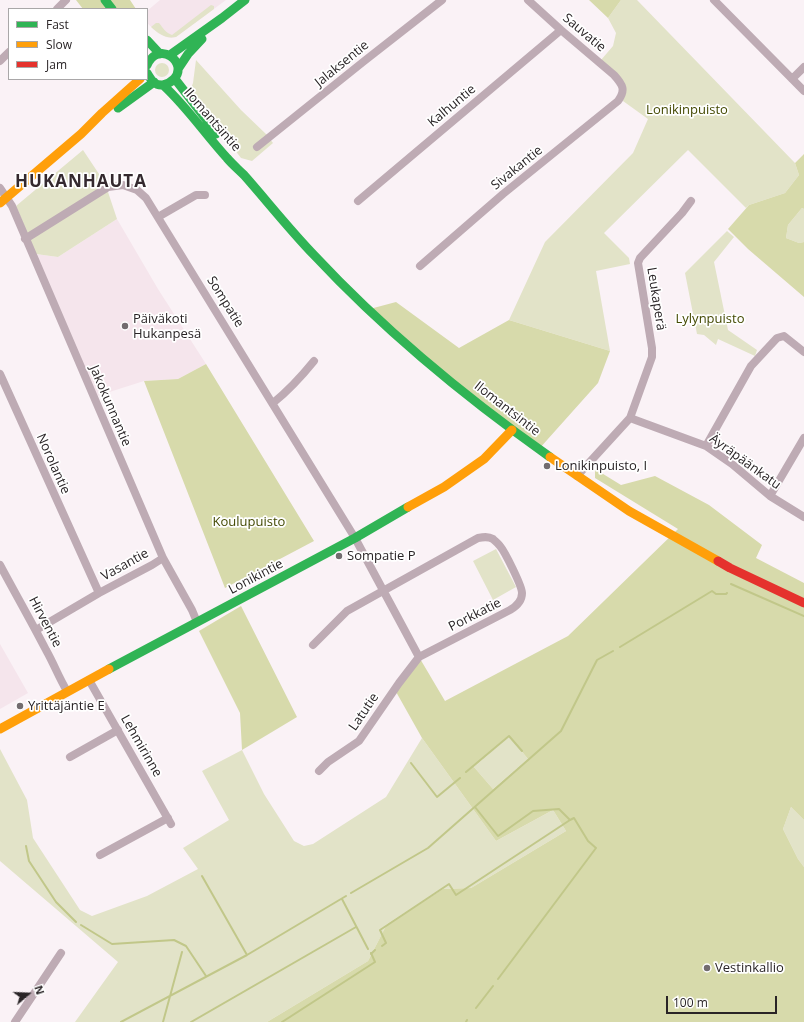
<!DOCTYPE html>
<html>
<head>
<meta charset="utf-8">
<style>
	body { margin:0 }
	#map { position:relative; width:804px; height:1022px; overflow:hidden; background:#faf2f6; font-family:"Open Sans",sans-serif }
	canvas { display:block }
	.legend { position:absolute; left:8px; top:8px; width:140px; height:72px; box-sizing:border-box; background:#fff; border:1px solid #a9a7a8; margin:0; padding:5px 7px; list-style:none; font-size:12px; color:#292426 }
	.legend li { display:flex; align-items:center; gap:8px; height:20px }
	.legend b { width:20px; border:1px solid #a9a7a8 }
	.north { position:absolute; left:8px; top:974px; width:40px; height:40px; -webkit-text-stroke:3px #fff; paint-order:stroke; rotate:71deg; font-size:11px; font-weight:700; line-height:16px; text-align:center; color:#292426 }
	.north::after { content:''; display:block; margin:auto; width:14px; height:18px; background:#292426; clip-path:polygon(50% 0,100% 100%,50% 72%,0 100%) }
	.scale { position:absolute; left:666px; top:996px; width:111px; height:18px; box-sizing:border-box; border:2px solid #292426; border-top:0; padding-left:5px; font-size:12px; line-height:14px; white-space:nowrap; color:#292426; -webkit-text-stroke:3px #fff; paint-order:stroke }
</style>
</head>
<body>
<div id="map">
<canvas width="804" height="1022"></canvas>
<ul class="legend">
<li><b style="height:5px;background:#30b455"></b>Fast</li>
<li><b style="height:5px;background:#ff9f0a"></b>Slow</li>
<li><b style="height:5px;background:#e5322d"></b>Jam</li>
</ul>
<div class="north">N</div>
<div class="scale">100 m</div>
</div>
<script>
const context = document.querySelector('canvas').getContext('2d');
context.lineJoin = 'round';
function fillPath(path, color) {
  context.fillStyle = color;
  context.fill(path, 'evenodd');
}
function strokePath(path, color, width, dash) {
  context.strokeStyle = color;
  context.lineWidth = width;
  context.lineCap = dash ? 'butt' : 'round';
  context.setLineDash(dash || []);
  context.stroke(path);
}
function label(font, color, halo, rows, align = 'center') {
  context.font = font + ' "Open Sans",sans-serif';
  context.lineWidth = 3.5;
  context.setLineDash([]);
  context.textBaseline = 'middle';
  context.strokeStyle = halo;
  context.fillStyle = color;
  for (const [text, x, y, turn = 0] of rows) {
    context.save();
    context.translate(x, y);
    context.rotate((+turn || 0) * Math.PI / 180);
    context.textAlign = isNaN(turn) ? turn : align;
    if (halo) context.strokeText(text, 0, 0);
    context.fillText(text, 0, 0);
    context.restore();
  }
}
const built = new Path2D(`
	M160,0H226L176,37L171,38L166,37L158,33L147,23V11Z
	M117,219L158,289L206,364L178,379L144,381L97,396L36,254L58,257Z
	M0,644L28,693L0,709Z`);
const green = new Path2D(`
	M621,0H637L795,163L799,175L785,193L749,205L746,208L688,150L604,233L629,258L630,264L596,271L610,351L509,320L545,242L633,153L648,119L623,101L626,91L601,60L613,46L616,33L608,18Z
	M211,5L214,6V9L176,37C166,39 159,34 151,27L156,23H159C163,28 166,33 172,35Z
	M196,60L241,110L266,134L273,143L252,161L241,158L190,91L193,83Z
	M155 70a7 7 0 1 1 14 0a7 7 0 1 1-14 0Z
	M83,150L105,183L117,219L58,257L36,254L16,206Z
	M802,208L804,209V242L799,243L786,238L788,225Z
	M727,231L734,237L714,262L728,330L757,350L755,356L718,339L716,345L704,335L697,334L685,273Z
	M496,549L516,587L493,600L473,561Z
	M509,736L528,759L493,789L474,767Z
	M422,738L496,841L553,810L566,831L471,888L443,889L387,924L368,961L267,1022H75L118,962L0,861V749L27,800L33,838L80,910L92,916L147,896L198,869L183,848L229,820L202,771L242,750L264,794L294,841L304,846L313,844L386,797Z
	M791,807L804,820V867L798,859L783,829Z`);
const forest = new Path2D(`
	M76,0H130L136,9H83Z
	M589,0H621L608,18Z
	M804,154V209L802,208L788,225L786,238L799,243L804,242V297L748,249L728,229L749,205L785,193L799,175L795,163Z
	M396,302L459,348L509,320L610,351L598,383L539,449L366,310Z
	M206,364L314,541L225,588L144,381L178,379Z
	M595,469L621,485L655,476L709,505L762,545L756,558L804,583V820L791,807L783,829L798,859L804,867V1022H267L368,961L387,924L443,889L471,888L566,831L553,810L496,841L422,738L395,690L419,657L445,701L568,636L678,529L595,478ZM509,736L528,759L493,789L474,767Z
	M241,606L297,717L242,750L240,713L199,631Z`);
const stream = new Path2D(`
	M731,584L804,616
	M620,647L712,591L716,594H726L727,593
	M411,763L437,797L460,778
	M466,772L509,736L522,751
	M475,807L498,836L533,811L559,809L570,820L574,818L588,841L596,848L498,979
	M26,846L29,861L56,902L76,922
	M202,876L247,955
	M351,893L428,848L561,731L597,660L613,651
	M342,899L368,949
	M81,925L112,944L174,940L186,946L206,976
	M382,946L386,943L380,930L449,884L456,895L570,820
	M371,954L375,950
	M476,1008L493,986
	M121,1022L247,955L346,896
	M163,1022L182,952
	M191,1022L356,927
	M282,1022L375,962L371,953
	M466,1022L467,1020`);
const street = new Path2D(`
	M714,0L804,91
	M57,9L66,0
	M0,61L9,52
	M792,79L804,67
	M257,147L363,62L442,0
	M0,188L12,206L163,558L192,610L197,622
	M358,201L561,30
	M158,217L196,195H205
	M25,239L108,187L123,185L137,190L146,198L355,538L419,657
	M420,266L503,194L618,101C626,90 623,85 614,75L561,30L528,0
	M0,374L99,593L152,565L163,558
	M273,403C288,391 301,377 314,361
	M630,418L652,357V348L638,263L640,258L682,213L691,201
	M706,446L751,366L777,338L784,336L804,352
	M577,476L630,418L706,446L732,464L770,496L804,517
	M770,496L804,438
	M0,565C15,593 31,621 46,650C54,664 59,678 67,691
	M36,630L99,593
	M313,645L347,611L478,538C483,537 488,536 493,539C495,541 498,543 500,546C505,552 522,586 522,593C522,601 517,606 510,610L419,657L399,683L359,741L328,762L319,771
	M89,680L171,824
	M70,757L118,730
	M100,855L168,818
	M15,1022L61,953`);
const fast = new Path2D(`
	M105,0L112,9
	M147,40L160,54
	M170,55L222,18L245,0
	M147,65C159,39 189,63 174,79C171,82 168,84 163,85C155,86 151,80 147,73
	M178,69L188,54L202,39
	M175,79L206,119L216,134
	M163,85C187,107 205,134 227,158C232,164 238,169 244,175C267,201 289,229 314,255C385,331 465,397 550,457
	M118,108L154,82
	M109,669L355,538L408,507`);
const slow = new Path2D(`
	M0,203L81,134L102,113L140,79
	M550,457L629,511L718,561
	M408,507L444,487L484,459L512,430
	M0,729L109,669`);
const jam = new Path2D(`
	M718,561L730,568L804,603`);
const markers = [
	[125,326,4,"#726c6f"],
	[547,466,4,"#726c6f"],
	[339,556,4,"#726c6f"],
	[20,706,4,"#726c6f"],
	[707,968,4,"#726c6f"]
];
const streetNames = [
	["Sauvatie",584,33,40],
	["Jalaksentie",342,64,-39],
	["Kalhuntie",452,106,-40],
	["Ilomantsintie",212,120,49],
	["Sivakantie",517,168,-39],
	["Leukaperä",656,299,81],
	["Sompatie",225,302,58],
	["Jakokunnantie",110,406,67],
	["Ilomantsintie",507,409,38],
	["Äyräpäänkatu",745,462,36],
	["Norolantie",53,464,66],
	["Vasantie",125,565,-29],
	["Lonikintie",256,577,-28],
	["Porkkatie",475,615,-27],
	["Hirventie",45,622,62],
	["Latutie",364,712,-56],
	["Lehmirinne",141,746,60]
];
const parkNames = [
	["Lonikinpuisto",687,110],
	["Lylynpuisto",710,319],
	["Koulupuisto",249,522]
];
const poiNames = [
	["Päiväkoti",133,319],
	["Hukanpesä",133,334],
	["Lonikinpuisto, I",555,466],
	["Sompatie P",347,556],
	["Yrittäjäntie E",28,706],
	["Vestinkallio",715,968]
];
const districtNames = [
	["HUKANHAUTA",81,182]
];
fillPath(built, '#f5e5ec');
fillPath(green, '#e2e3c8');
fillPath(forest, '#d7daab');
strokePath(stream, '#c1c789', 2);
strokePath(street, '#beabb4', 8);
strokePath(fast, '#30b455', 9);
strokePath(slow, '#ff9f0a', 9);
strokePath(jam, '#e5322d', 9);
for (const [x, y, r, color] of markers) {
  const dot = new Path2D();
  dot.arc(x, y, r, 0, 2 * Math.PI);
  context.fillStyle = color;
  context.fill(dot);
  strokePath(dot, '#fff', 1.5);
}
label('13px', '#292426', '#fff', streetNames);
label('13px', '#444a03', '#fff', parkNames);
label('13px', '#292426', '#fff', poiNames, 'left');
context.letterSpacing = '1px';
label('bold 17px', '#34292e', '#fff', districtNames);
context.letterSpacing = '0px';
</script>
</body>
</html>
